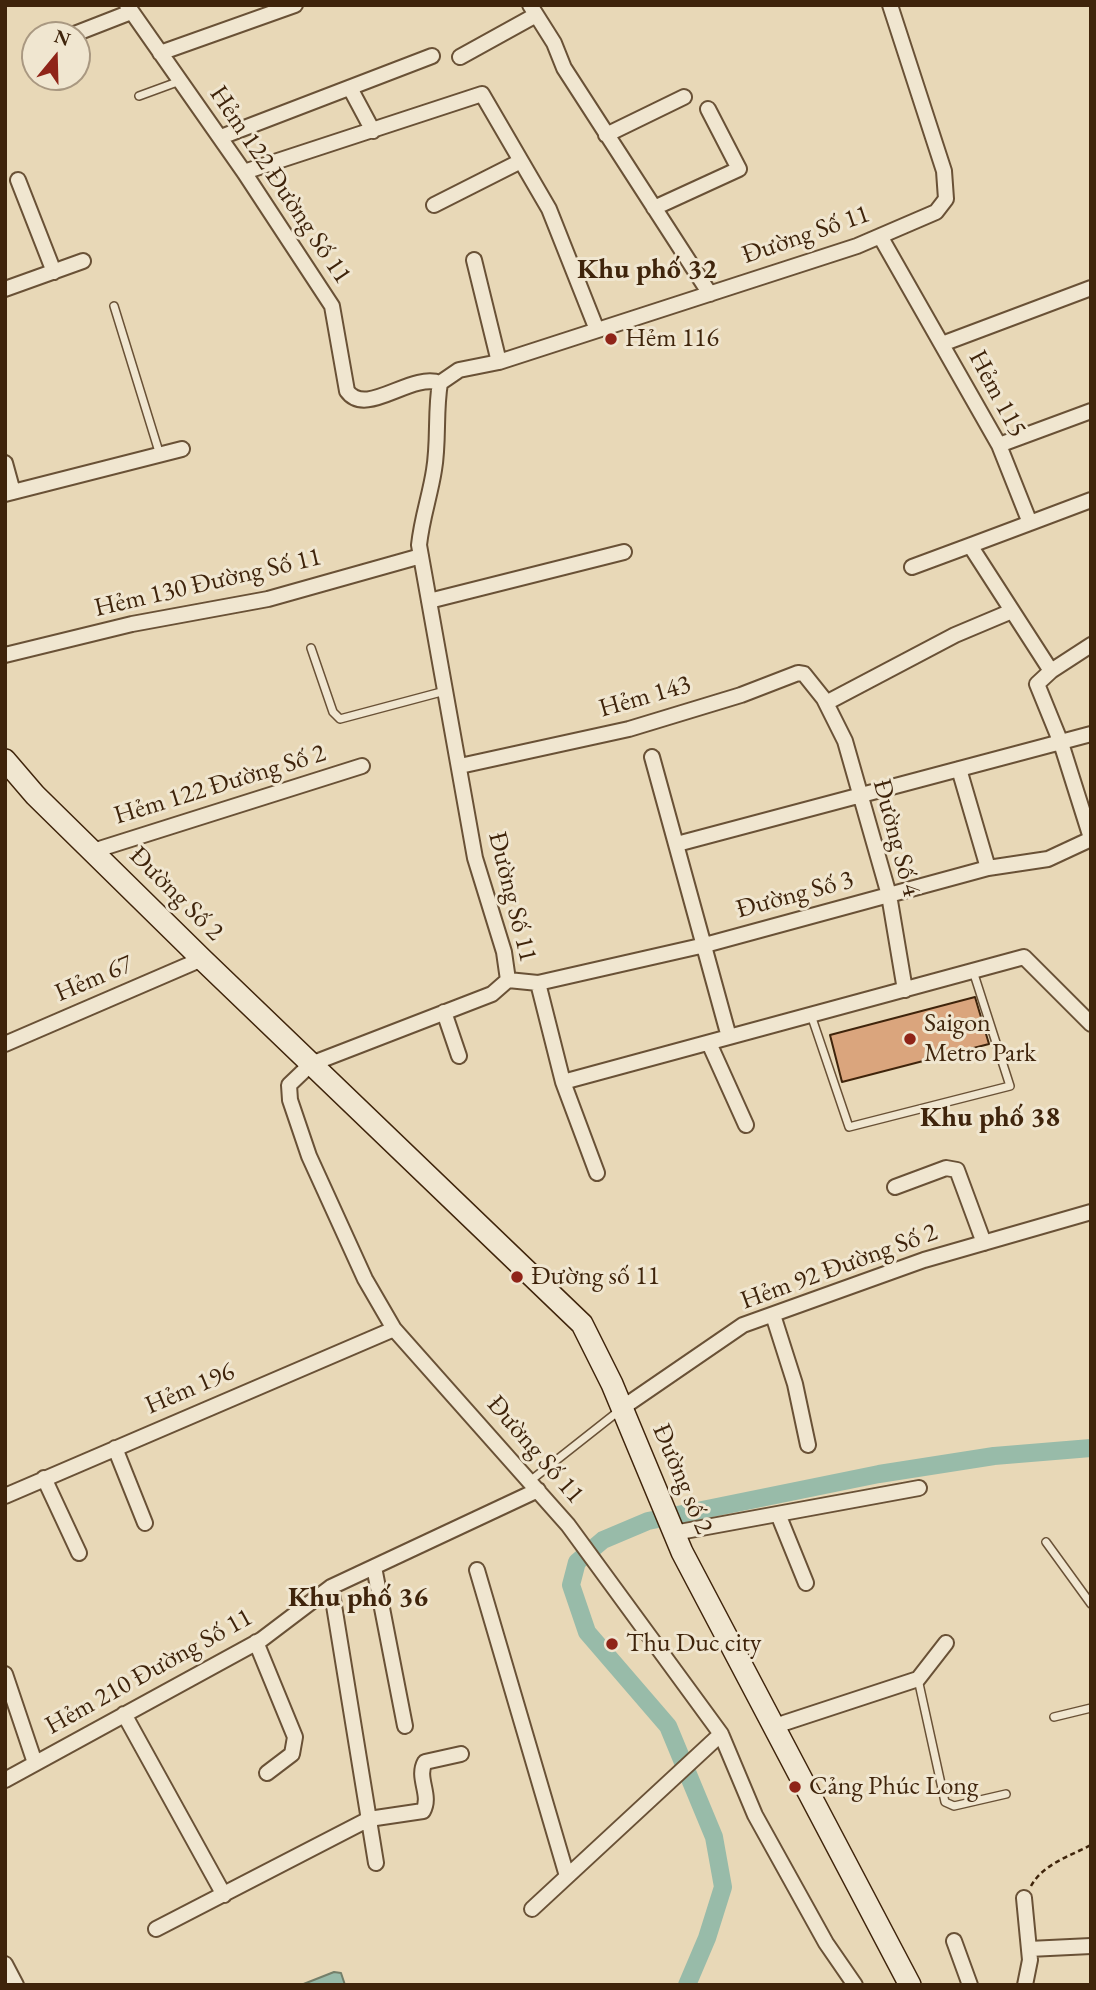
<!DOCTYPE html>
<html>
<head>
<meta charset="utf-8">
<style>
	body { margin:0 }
	#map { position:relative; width:1096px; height:1990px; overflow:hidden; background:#e8d8b7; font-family:"EB Garamond",serif }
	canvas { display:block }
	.frame { position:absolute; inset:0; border:7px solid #3f240b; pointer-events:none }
	.north { position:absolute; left:21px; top:21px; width:70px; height:70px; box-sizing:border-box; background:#f0e6d0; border:2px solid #a99881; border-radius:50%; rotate:19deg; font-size:19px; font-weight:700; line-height:28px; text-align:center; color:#3f240b }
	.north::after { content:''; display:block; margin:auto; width:24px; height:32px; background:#8f2418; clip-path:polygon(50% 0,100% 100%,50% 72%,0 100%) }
</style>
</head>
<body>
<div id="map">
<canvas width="1096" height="1990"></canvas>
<div class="frame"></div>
<div class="north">N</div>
</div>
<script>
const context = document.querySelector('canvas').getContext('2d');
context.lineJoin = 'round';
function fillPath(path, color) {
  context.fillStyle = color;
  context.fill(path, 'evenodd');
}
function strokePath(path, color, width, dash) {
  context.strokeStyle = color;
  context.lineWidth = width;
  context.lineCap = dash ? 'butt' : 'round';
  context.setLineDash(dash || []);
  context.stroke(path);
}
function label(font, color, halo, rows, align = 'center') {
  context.font = font + ' "EB Garamond",serif';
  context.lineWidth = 6;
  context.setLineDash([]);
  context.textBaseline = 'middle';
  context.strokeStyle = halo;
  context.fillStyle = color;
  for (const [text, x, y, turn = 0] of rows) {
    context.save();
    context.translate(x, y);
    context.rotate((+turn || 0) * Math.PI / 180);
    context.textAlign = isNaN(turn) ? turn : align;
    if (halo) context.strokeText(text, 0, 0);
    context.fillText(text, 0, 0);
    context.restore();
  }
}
const water = new Path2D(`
	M334,1972L341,1973L345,1985H301Z`);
const canal = new Path2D(`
	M687,1985L707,1938L723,1887L714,1837L668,1726L587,1632L571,1585L577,1562L603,1540L648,1521L879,1474L994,1456L1091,1448`);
const building = new Path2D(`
	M975,997L989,1044L842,1082L830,1035Z`);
const path = new Path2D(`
	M1031,1886C1043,1864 1070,1856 1091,1845`);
const lane = new Path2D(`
	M139,96L180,81
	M114,306L160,455
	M311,648L333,712L340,719L445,691
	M811,1015L849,1127L1010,1086L973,971
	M530,1481L620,1410
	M1046,1542L1091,1604
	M918,1679L945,1802L954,1806L1006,1794
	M1054,1717L1091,1708`);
const street = new Path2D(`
	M127,5L244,172L332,306L347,391C366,418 411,372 440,383
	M530,5L554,43L564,68L710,294
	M72,35L131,12
	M160,53L295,5
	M33,54L35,52
	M460,57L536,15
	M350,88L373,131
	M606,135L684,97
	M221,137L432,56
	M244,172L482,94L549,209L597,330
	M18,180L54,272
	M434,205L521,161
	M654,208L739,169L708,109
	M880,236L999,445L1030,523L1091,500
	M474,260L499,362
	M5,289L83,261
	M942,344L1091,288
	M999,445L1091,411
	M5,463L13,492
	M5,494L182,449
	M1030,523L974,544L973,550L1051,671
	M912,567L974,544
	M429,601L624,552
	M1091,645L1051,671L1037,684L1061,743L1091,838
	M5,655L132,624L268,599L421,556
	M826,703L955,635L1012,611
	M652,757L729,1037
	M460,766L629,729L741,695L798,673L804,674L824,699L845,741L889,895L905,990
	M959,769L988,868
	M677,844L1091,734
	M93,851L362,766
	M508,980L504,952L475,858L419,545C422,517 430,496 434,470C439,441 435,412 440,383L459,370L499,362L857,246L936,212L946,199L944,171L890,5
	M508,980L492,994L311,1064L289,1085L290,1100L309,1156L365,1279L394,1329L568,1525L721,1734L755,1815L826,1943L855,1985
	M508,980L538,983L705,945L988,868L1048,859L1091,839
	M538,983L563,1082L597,1173
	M444,1012L459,1056
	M709,1043L746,1125
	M5,1044L202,959
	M563,1082L1024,957L1091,1024
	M895,1187L946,1168L957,1170L984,1243
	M773,1315L795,1384L808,1445
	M622,1408L743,1325L924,1260L1091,1212
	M115,1448L145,1523
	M44,1478L79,1553
	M5,1496L394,1329
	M778,1514L806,1583
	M674,1533L919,1488
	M374,1567L405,1726
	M477,1570L567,1876
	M331,1587L376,1863
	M256,1642L295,1737L292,1754L267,1773
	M5,1674L35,1763
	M124,1714L224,1895
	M775,1726L918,1679L946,1643
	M5,1780L261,1640L331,1587L538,1490
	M1024,1898L1030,1960L1025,1985
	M532,1909L721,1734
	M156,1929L369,1819L423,1811C432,1795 416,1778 425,1762L461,1754
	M954,1941L970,1985
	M1029,1949L1091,1946
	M5,1964L16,1985`);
const secondary = new Path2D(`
	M5,760L35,795L202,959L582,1324L612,1384L682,1552L910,1985`);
const markers = [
	[611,339,7,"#8f2418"],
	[910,1039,7,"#8f2418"],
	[517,1277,7,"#8f2418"],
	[612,1644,7,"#8f2418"],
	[795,1787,7,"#8f2418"]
];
const streetNames = [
	["Hẻm 122 Đường Số 11",280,185,56],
	["Đường Số 11",806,235,-19],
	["Hẻm 115",997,394,62],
	["Hẻm 130 Đường Số 11",208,583,-13],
	["Hẻm 143",645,697,-16],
	["Hẻm 122 Đường Số 2",220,785,-17],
	["Đường Số 4",896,838,75],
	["Đường Số 2",176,894,45],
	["Đường Số 3",795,895,-15],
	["Đường Số 11",512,897,76],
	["Hẻm 67",94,979,-23],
	["Hẻm 92 Đường Số 2",839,1267,-20],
	["Hẻm 196",190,1389,-23],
	["Đường Số 11",535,1450,49],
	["Đường số 2",682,1479,67],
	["Hẻm 210 Đường Số 11",149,1672,-29]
];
const poiNames = [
	["Hẻm 116",625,339],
	["Saigon",924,1024],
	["Metro Park",924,1054],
	["Đường số 11",531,1277],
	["Thu Duc city",626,1644],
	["Cảng Phúc Long",809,1787]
];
const neighbourhoodNames = [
	["Khu phố 32",647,270],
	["Khu phố 38",990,1118],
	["Khu phố 36",358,1598]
];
fillPath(water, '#98bba9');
strokePath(water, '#747f6a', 2);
strokePath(canal, '#98bba9', 18);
fillPath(building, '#daa57d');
strokePath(building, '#3f240b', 2);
strokePath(lane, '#695136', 10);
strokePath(street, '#695136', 18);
strokePath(secondary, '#3f240b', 24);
strokePath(path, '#3f240b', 2.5, [5, 3.5]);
strokePath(lane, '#f0e6d0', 7);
strokePath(street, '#f0e6d0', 14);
strokePath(secondary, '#f0e6d0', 21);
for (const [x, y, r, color] of markers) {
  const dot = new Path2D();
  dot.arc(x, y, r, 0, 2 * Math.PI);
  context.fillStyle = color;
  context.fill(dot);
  strokePath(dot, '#f0e6d0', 2.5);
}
label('26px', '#3f240b', '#f0e6d0', streetNames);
label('26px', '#3f240b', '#f0e6d0', poiNames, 'left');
label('bold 28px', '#3f240b', '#f0e6d0', neighbourhoodNames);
</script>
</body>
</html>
